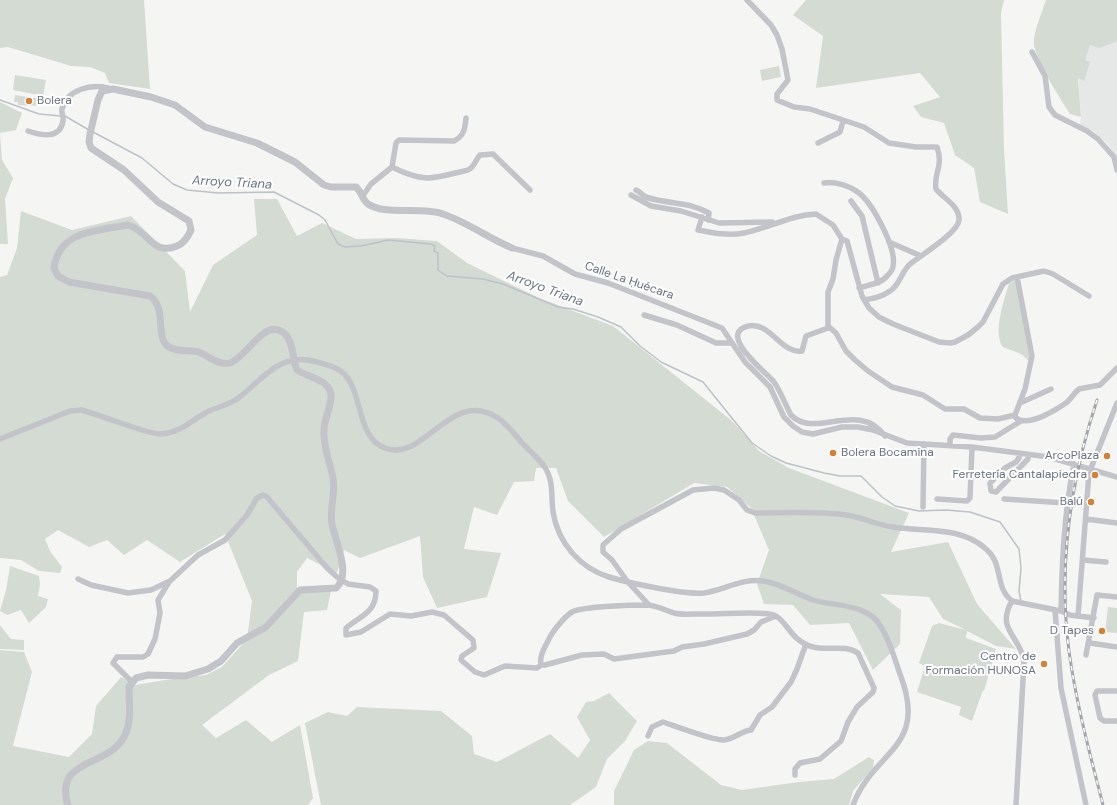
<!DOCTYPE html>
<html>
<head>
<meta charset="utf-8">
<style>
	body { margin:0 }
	canvas { display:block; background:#f5f6f3 }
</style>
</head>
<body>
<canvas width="1117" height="805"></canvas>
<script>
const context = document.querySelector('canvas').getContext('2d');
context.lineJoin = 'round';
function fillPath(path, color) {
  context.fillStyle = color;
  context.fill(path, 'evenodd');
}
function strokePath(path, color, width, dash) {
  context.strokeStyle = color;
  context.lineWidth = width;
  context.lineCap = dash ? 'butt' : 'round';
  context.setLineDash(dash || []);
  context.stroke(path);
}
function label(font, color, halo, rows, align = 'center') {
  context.font = font + ' "DM Sans",sans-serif';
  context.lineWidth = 4;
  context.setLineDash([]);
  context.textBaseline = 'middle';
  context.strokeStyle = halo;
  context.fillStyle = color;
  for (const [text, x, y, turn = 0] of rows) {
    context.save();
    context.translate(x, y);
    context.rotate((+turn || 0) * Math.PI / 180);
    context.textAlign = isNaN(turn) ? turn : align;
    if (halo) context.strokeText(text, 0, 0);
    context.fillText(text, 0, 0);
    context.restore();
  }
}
const built = new Path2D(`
	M1116,0H1117V158L1107,143L1095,132L1080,125L1081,117L1076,43Z`);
const green = new Path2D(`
	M0,0H144L150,89L109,83L105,73L90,67L71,66L8,47L0,48Z
	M806,0H1004L1001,13L1004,150L1008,214L980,202L974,168L955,155L944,123L921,117L913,106L940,97L920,73L816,88L823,36L793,15Z
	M1046,0H1117V41L1099,48L1090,45L1085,60L1090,62L1084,81L1078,78L1081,117L1070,114C1061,99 1031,55 1034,39C1036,26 1042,12 1046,0Z
	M779,66L781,77L762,81L760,70Z
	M15,75L46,80L43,96L13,90Z
	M15,95L39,99L43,100L42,106L18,105V102H14Z
	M0,102L22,113L16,130L0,133L2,160L13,178L5,199L8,244H0Z
	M254,199H277L297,236L322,223L356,239L396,238L437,241L467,263L539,298L613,326L731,420L759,451L789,468L909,513L891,552L948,542L977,604L1016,649L996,646L967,631L966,638L996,649L984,691L983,690L972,721L959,715L961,707L917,692L925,666L919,663L932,626L939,623L966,630L943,619L929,597L880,594L901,610L900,644L873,670L849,623L810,625L793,605L764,604L757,584L769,550L751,508L727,487L694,483L604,537L568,501L556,468H536L534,481L514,482L497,515L474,507L464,549L501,553L487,597L437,608L423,577L420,536L360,558L344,550L337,573L307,558L297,572V588L331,591L327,610L304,612L298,661L269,675L202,725L216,738L246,720L272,742L300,725L313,798L308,805H0V650L24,652L32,672L13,746L69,757L92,734L96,706L121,677L135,685L165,680L206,675L222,667L247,639L252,601L225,534L180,562L147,540L124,555L107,540L89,547L58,530L45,539L50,551L62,567L60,573L39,571L21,560L0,558V277L7,275L17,248L21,211L72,230L131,216L185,271L190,312L213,265L257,235Z
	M1016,280L1029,352V361L1021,354L1003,347C992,333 1005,298 1009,283Z
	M10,566L39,576L40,584L38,596L48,599L46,607L29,623L21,610L7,615L0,611L6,590Z
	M1108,607L1117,608V633L1105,632Z
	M0,625L11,639L24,640V650L0,649Z
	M609,693L637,721L625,741L607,759L596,787L570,805H321L305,723L328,712L347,716L357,707L441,711L472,736L474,754L497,762L550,734L578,758L590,740L577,717L586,702L594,701Z
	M648,741L667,743L721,785L742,790L799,782L834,779L869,757L874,760L873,768L853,791L849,805H614V791L634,750Z`);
const stream = new Path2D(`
	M0,100L39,114L61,116
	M65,116L89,130
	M93,132L142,158L173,184L187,190L218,193L274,192L319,215L325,220L338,244L345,247L361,246L388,240L431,244L435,246L434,251L438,253V270L447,276L483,279L503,284L558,307L573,309L598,317L621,327L640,346L661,362L703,382L752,443L771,456L786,463L824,473L840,476H861L882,497L895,506L919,511L946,510L970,512L1000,522L1019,549L1021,568L1019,591L1021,601`);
const minor = new Path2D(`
	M747,0L771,25L777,35L782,49L788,80L777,94V100L794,107L810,109L864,127L889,143L916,147H937C944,166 933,174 936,189C943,198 960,206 959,220C958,233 921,255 910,264C901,272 900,285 890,291C883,296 873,299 864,300
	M1032,52L1045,76L1049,107L1055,115L1087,131L1098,139L1114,157L1117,170
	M28,131C40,135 60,140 63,121C64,117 61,113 62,109C67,89 91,84 108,88
	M818,143L840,132L843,121
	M392,167C426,184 433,178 468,170C475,167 475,160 480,155L493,154L530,190
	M824,183C835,181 850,186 859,193C872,203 897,248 893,266C893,269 889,274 887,276C881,284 868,285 859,288
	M636,190C640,192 644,197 649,198C669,204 690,202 709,213L708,220
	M631,195L651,206L681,211L719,223L772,222
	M362,197L371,184L392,167L396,143L399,140L454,141C464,136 465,129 466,118
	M851,201L862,216L878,283
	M702,217L698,230C713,233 728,236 744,233C769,228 791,215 816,214L833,225L842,239
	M889,242L921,256
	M512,248L543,256L575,274L608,283L722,328L745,362L770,387L784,417L793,426L802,432L813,434L842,427H858L873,430L907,443L972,447L1049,457L1117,477
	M644,315L677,325L716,343H732
	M828,326L836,333L846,351L855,360L868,371L892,387L923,395L945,409H964L980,418L998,419L1015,415
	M1020,403L1051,389
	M1015,415L1025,389L1032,356L1017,277
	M1015,415L1016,418C1029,427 1054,411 1066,403C1071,399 1074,393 1079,389L1100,385L1117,368
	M885,436C858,399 815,440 791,415C785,404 781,392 774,382C768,374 716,334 748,326C770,321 781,354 802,351L806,336L828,328V292L833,279L836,260L842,239L847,241L862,296L869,308L879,317L893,324L939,342L951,343L955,342L968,335L978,327L983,322L1003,284L1012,278L1044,271L1053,274L1089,296
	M0,439L70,411L81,410C99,414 148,435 161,434C183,432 191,420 209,411C218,407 228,405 237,399C259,383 277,355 308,360C318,362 333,365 342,372C364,390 355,437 385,448C425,463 450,387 498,418C508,425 516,436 523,444C530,451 538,458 544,466C554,480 551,496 553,512C558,543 580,568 609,577C629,583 685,595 704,593C724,590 742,578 763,581C780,583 796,594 813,600C829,605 850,604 865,612C871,615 876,619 879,624C889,638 894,657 900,674C929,749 874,749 853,805
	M950,445V439L953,435L981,438L995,437L1021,421
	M1019,454V458L1016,462L1005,468L990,483L991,491L996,492L1028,459V455
	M937,499L967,501L970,498L972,447
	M1004,499L1066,503
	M923,507L924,444
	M1086,519L1117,523
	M1083,560L1106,562
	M78,579L91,585L128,593L151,590L170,581L198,555L225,540L247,515L257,498L263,495L267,497L327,568L337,577L348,584L370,587L376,591C376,613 360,616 346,628V635L361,632L390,614L411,616L432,612L444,615L473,640L474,648L462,656L461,660L475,672L484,675L505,666L537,668L541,665H545L582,655L604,654L614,659L674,651L682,647L704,644L747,634L754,630L761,622L776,616
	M1012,601C995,630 1021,636 1024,662L1016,805
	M649,605L627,581L612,560L603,552V545L621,529L693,490L714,488L724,490L739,500L747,510L755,513C785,513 816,511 846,515C862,517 877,525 893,527C924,532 961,526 986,549C1004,564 994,587 1012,601L1061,611L1070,615L1094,618
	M1055,610L1061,688L1086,805
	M1061,611C1062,561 1064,513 1074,464
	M1078,616L1089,473L1117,403
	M1090,643L1117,647
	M1086,655L1097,595L1117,597
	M541,665C539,656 545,647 549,639C552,632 565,616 572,612C584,606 634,605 648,605C657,606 665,610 674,613C681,615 691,614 698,614C716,615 761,610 774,615C787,620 790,641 813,647C828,651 845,644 858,653L874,688L873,692L857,707L848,722L841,741L820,759L800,763L795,769V775
	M132,682L113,663L117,657H143L148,654L155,639L157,629L160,613L158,600L169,582
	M1117,691H1097L1095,695L1100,718L1104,721H1117
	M648,736L652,727L663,722C675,726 714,741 724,740C734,739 741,731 751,730L760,715L772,707L791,682L797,669L806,644`);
const tertiary = new Path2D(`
	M68,805C53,757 110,768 125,735C132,719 129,704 129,687L136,678L148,675L185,676L208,669L221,661L237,643L266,627L300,590L336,588C352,575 335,541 332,524C329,509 336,493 333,478C330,461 323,448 324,430C324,419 332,405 331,394C328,379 307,377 297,370C292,359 294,344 286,335C266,314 248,357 230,363C220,366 208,356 199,352C190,349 178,353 169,347C154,338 168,309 150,296L69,282L58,276L54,268C59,230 97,231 128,225C149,231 152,256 177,246C184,243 188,237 191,230L189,221L158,202L124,170L91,148L89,142L90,134L98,100L102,91L113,89L151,97L175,105L205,127L257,143L295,162L324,185L331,187H356C362,192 362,200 368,204C386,216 421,206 443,214C467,222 488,238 512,248`);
const rail = new Path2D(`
	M1097,400C1070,482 1058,565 1069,651C1076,703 1090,754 1103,805`);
const markers = [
	[29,101,4,"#d48136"],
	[833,453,4,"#d48136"],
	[1107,456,4,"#d48136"],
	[1095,475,4,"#d48136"],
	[1091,502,4,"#d48136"],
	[1102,631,4,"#d48136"],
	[1044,664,4,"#d48136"]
];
const poiNames = [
	["Bolera",37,101,"left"],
	["Bolera Bocamina",841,453,"left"],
	["ArcoPlaza",1099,456],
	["Ferretería Cantalapiedra",1087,475],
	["Balú",1083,502],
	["D Tapes",1094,631],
	["Centro de",1036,657],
	["Formación HUNOSA",1036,671]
];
const streetNames = [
	["Calle La Ḥuécara",629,281,19]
];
const waterNames = [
	["Arroyo Triana",232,183,3],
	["Arroyo Triana",545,289,20]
];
fillPath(built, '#e6e7e7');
fillPath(green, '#d4dbd3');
strokePath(stream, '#bcc2c9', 1.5);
strokePath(minor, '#c2c4c9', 5.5);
strokePath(tertiary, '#c2c4c9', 7);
strokePath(rail, '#a2a5ac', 3);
strokePath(rail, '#fff', 1.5, [4.5]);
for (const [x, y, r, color] of markers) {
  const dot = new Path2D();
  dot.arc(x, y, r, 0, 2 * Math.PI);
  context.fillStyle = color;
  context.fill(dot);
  strokePath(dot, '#fff', 1.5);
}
label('12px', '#687082', '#fff', poiNames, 'right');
label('12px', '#687082', '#fff', streetNames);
label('italic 13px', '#697685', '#fff', waterNames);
</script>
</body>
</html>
